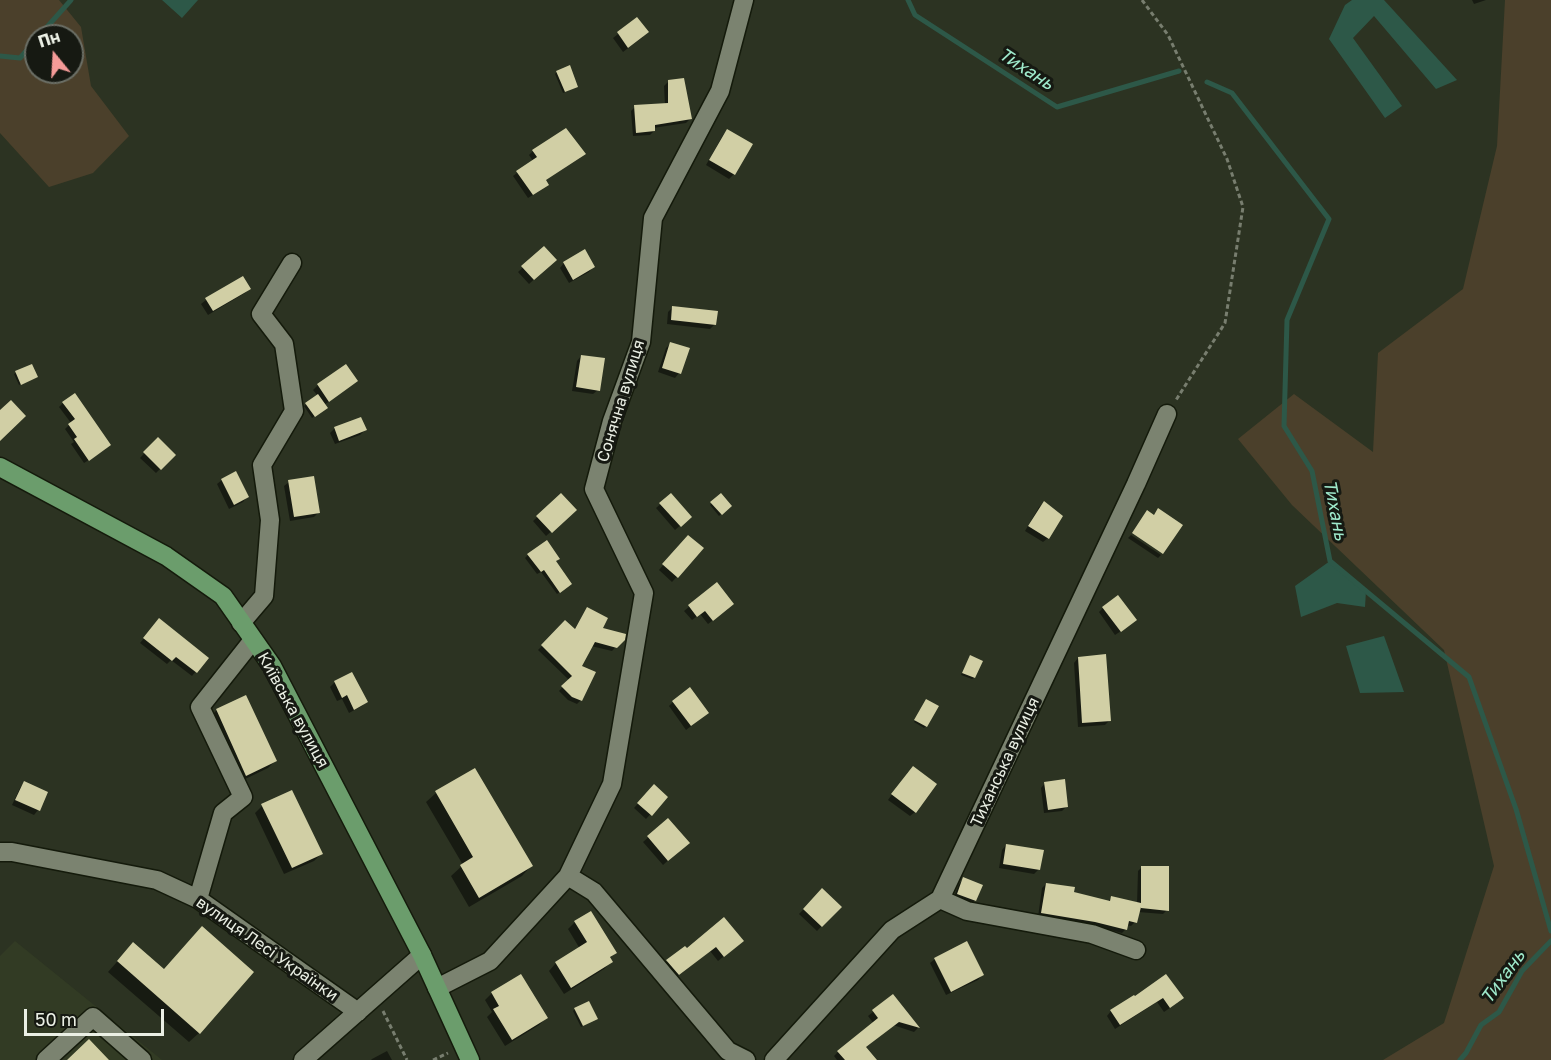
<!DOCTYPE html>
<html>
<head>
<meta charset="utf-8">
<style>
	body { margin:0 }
	#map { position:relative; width:1551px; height:1060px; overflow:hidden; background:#2c3322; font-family:"Golos Text",sans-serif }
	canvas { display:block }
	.north { position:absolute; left:24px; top:24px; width:60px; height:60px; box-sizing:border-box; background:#161912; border:2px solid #6b6f66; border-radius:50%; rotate:342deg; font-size:16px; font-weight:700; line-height:24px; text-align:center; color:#ebf0e5 }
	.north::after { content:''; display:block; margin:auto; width:21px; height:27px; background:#f59b98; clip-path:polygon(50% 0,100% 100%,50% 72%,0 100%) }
	.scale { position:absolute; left:24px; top:1009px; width:140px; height:27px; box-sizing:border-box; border:3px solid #ebf0e5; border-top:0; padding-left:8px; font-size:18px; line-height:21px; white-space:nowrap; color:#ebf0e5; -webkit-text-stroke:4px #161912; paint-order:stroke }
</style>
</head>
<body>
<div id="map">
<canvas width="1551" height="1060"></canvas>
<div class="north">Пн</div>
<div class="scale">50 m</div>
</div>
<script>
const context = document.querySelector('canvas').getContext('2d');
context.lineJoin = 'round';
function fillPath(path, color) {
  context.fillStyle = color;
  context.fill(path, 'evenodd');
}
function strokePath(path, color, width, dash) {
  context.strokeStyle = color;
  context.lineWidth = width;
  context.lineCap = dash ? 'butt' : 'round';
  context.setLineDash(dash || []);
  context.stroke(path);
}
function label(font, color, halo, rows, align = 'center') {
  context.font = font + ' "Golos Text",sans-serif';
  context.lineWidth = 6;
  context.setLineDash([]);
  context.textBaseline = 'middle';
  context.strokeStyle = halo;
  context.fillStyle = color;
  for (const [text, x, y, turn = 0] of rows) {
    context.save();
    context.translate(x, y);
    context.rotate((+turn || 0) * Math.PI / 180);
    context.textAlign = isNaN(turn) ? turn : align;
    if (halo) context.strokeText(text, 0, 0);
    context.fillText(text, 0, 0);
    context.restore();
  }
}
const built = new Path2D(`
	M15,941L162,1060H0V956Z`);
const green = new Path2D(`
	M0,0H59L81,27L91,86L129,136L93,173L49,187L0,133ZM36,36H72V72H36Z
	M1505,0H1551V1060H1383L1444,1023L1494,866L1444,650L1292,505L1238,439L1294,394L1373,452L1378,353L1463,289L1497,146Z`);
const water = new Path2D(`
	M162,0H198L182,18Z
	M1352,0H1384L1457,80L1436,89L1374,16L1353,38L1402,106L1385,118L1329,39L1345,5Z
	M1330,561L1366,591L1365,607L1337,603L1301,617L1295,586Z
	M1384,636L1404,692L1360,693L1346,646Z`);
const shadow = new Path2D(`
	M1472,0H1486L1474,4Z
	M637,19L643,37L623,52L613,38Z
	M557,72L577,87L563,93L555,74Z
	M668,82L690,119L686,123L653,128L654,131L650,135L633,136L631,111L635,107L665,105L664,86Z
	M727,131L734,174L729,179L706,165L723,135Z
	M533,151L580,158L544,181L543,189L528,198L513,176L533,161L529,155Z
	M544,248L555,260L529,284L518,272Z
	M564,263L593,267L589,272L569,283L560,268Z
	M243,278L249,289L245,293L208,315L201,304L206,300Z
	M673,307L715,324L710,329L667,324L668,312Z
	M671,343L688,349L679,373L675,378L658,372L666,348Z
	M581,356L598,390L593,394L572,391L577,361Z
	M16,373L37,377L19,385L14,374Z
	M318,385H352L324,405V409L312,418L304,406L318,396L313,390Z
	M63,403L106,449L84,463L71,444L74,442L65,429L71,423L59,407Z
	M335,428L365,430L360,435L335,444L330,433Z
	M158,439L174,455L156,473L140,458Z
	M222,480L247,497L243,502L229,509L217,484Z
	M289,482L318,513L314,517L290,521L284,486Z
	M561,495L575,510L546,536L533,521Z
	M671,495L690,517L675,530L656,508Z
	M721,495L730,506L719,516L710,505Z
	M1044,503L1048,538L1043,542L1025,531L1039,507Z
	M1131,535L1161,555L1158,558L1128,538Z
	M684,541L702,549L672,582L659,570Z
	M528,555L555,562L567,587L557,594L541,572L537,574L525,558Z
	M717,584L728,609L708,624L700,614L692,620L684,611Z
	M1103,608L1130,625L1115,635L1099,612Z
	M587,609L600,629L623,639L612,651L591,646L580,666L581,700L577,704L568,700L559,691L569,680L538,650L566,622L574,630L584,613Z
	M156,624L207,658L192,676L171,660L167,664L140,643Z
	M1078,658L1109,721L1105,725L1078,727L1074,663Z
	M969,659L974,678L972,679L961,675Z
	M352,674L366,702L362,706L349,713L342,699L337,701L330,687L334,683Z
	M246,697L275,761L268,768L239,782L209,718L216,711Z
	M673,702L703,717L686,730L669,706Z
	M925,702L926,726L924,728L914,722Z
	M475,770L531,866L522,876L469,907L451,876L463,865L426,802L436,793Z
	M908,772L915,812L910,816L888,800Z
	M24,783L38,810L34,815L12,805L20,788Z
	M1045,783L1067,806L1062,811L1044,813L1041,788Z
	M654,786L666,797L646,819L634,808Z
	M262,806L321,854L314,861L284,874L255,813Z
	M668,820L683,847L663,865L643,842Z
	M1006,845L1039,869L1034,874L999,868L1002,850Z
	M1142,867L1167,910L1163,914L1138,912L1135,922L1131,926L1127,925L1126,929L1122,933L1091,925L1038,917L1042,888L1046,884L1108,902L1111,898L1137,904L1138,871Z
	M964,879L975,900L971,905L953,899L959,884Z
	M822,890L840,907L817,931L799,914Z
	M724,920L737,946L718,961L710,951L674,979L663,966L667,961L687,950Z
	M575,922L615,953L609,959L611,962L604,969L564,994L549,971L556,963L580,949L568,929Z
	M124,954L164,970L199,1033L189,1042L108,972Z
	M935,959L982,975L978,980L946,995L930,963Z
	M1166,976L1177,1003L1164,1012L1157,1002L1115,1029L1107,1016L1111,1011L1134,998Z
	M492,993L546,1018L539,1025L505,1046L487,1017L492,1012L485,1000Z
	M893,996L918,1028L914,1032L893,1025L865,1048L870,1060H837L834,1056L838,1052L874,1024L868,1016Z
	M575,1009L596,1019L581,1027L573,1011Z
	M387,1051L392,1060H371L372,1059Z`);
const stream = new Path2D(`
	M908,0L915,15L1057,107L1179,71
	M39,36L71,0
	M0,56L20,58L36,40
	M1207,82L1232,93L1329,219L1287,320L1284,426L1312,471L1330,561L1469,677L1516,809L1551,931
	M1460,1060L1466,1053L1481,1025L1499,1012L1522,971L1551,941`);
const building = new Path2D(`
	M637,17L649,32L628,48L617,32Z
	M570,65L578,87L565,92L556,71Z
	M684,78L692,119L655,125V131L636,133L634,105L668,103V80Z
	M566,128L586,154L546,180L549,185L533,195L516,171L537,157L532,150Z
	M727,129L753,144L735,175L709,160Z
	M544,246L557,260L534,280L521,266Z
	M585,249L595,267L573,280L563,262Z
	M243,276L251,289L213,311L205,298Z
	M672,306L718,311L716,325L671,320Z
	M670,342L690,348L681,374L662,368Z
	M581,355L605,358L600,391L576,387Z
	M32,364L38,377L21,385L15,371Z
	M346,364L358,381L329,402L317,384Z
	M75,393L111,445L89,461L74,439L77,437L68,424L75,419L62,402Z
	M318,394L328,408L315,417L305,403Z
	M11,400L26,416L0,441V410Z
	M361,417L367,430L339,441L334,427Z
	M158,437L176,455L161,470L143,452Z
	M236,471L249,497L234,505L221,479Z
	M314,476L320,513L294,517L288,480Z
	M561,493L577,510L552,533L536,516Z
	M671,493L692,517L681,527L659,503Z
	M721,493L732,506L722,515L710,502Z
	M1044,501L1063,516L1049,539L1028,526Z
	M1158,508L1183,525L1163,554L1132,533L1147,510L1154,515Z
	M688,535L704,548L678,578L662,564Z
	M547,540L560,559L556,561L572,584L560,593L544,570L541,572L527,554Z
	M717,582L734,604L713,621L705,611L697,617L688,605Z
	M1118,595L1137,620L1121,632L1102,607Z
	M587,607L608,618L603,628L626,634L625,640L617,648L595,642L582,666L596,672L582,701L572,697L561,686L572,676L541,645L565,620L575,629Z
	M159,618L209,658L197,673L176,657L172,661L143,638Z
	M1106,654L1111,721L1082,723L1078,657Z
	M970,655L983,661L975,678L962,673Z
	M352,672L368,702L354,710L347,695L342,698L334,681Z
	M690,687L709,713L691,726L672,701Z
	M246,695L277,761L246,776L216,709Z
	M926,699L939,706L927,727L914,720Z
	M913,766L937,784L916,813L891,794Z
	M475,768L533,866L479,898L460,865L473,857L435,791Z
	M1065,779L1068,807L1048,810L1044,782Z
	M24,781L48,792L40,811L15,800Z
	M654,784L668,797L652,816L637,803Z
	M292,790L323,854L292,868L261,804Z
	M668,818L690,843L668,861L647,836Z
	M1006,844L1044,850L1040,870L1003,864Z
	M1141,866H1169V911L1141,908V907L1137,923L1129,921L1127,930L1095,922L1041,913L1046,883L1075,887L1074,892L1110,901L1111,896L1141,903Z
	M963,877L983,885L976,901L957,894Z
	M822,888L842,907L822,927L803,909Z
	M591,911L617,953L610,957L613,962L571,988L555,962L587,942L574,921Z
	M724,917L744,941L724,957L716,947L679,975L666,960L685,946L687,948Z
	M202,926L254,972L200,1034L117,961L133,942L164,969Z
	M967,941L984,975L951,992L934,958Z
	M521,974L548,1018L512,1040L493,1009L499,1006L491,992Z
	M1166,974L1184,998L1170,1008L1163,998L1120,1025L1110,1010L1134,995L1135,996Z
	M893,994L920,1028L899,1022L866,1047L877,1060H845L837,1051L878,1018L872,1010Z
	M589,1001L598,1019L583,1026L574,1008Z
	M89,1039L109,1060H67Z`);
const path = new Path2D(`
	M1142,0L1168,35L1227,159L1243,207L1225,323L1176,400
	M383,1011L407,1060
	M433,1060L448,1053`);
const minor = new Path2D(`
	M241,623L264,596L270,520L262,465L294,411L284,344L261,314L292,263
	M0,852H12L157,880L198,899L358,1012
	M568,876L594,892L728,1051L746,1060
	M198,899L223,813L243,797L200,707L253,640
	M940,899L967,911L1092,934L1136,950
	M437,988L490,961L568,876L612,784L644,593L594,489L612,421L641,342L653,218L720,91L744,0
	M46,1060L93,1017L142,1060
	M303,1060L422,955
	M774,1060L892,930L940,899L1136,484L1167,414`);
const major = new Path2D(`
	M0,467L166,556L223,596L272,666L422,955L470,1060`);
const streetNames = [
	["Сонячна вулиця",621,401,-73],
	["Київська вулиця",293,710,61],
	["Тиханська вулиця",1005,762,-65],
	["вулиця Лесі Українки",267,949,35]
];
const waterNames = [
	["Тихань",1026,69,33],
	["Тихань",1335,510,79],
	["Тихань",1503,977,-54]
];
fillPath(built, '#323b24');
fillPath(green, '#4b402b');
fillPath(water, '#2d5848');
fillPath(shadow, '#0007');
strokePath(stream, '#2d5848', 5);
fillPath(building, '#d1cfa5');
strokePath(minor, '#141a0b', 21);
strokePath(major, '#141a0b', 21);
strokePath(path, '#787e6f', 3, [4.5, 3]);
strokePath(minor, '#7b8370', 18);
strokePath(major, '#6b9d6c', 18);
label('16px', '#ebf0e5', '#161912', streetNames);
label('italic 18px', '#9feacc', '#161912', waterNames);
</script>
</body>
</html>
